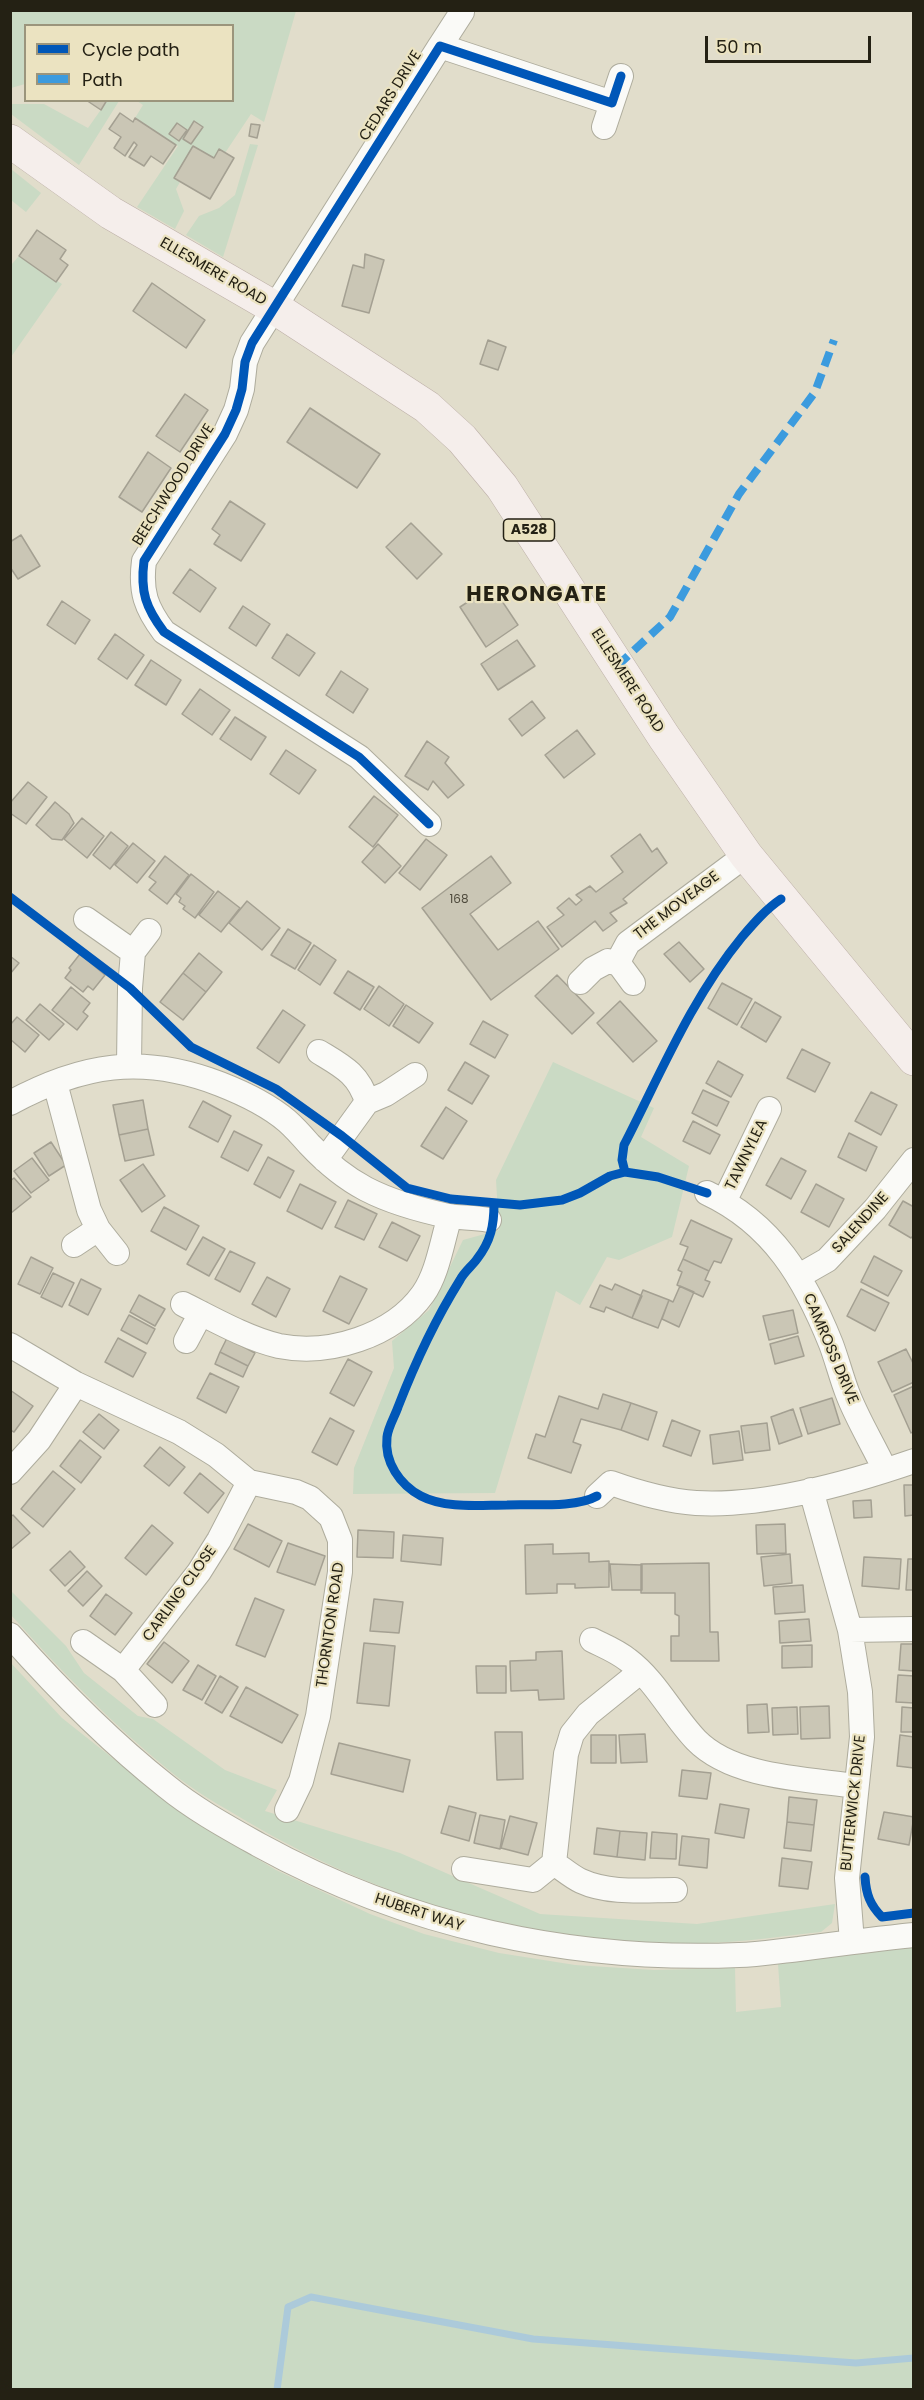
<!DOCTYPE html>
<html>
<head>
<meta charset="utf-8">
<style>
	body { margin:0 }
	#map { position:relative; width:924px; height:2400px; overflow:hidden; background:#e1ddcb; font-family:Poppins,sans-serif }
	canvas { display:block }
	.frame { position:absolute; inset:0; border:12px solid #242114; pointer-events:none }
	.legend { position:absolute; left:24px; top:24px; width:210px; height:78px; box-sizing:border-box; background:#ebe3c1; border:2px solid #9b957c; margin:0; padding:8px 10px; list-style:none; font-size:18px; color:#242114 }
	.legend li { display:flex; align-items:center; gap:12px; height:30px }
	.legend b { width:30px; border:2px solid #9b957c }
	.scale { position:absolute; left:705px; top:36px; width:166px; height:27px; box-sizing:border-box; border:3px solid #242114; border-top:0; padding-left:8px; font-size:18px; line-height:21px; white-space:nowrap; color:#242114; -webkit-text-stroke:4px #ebe3c1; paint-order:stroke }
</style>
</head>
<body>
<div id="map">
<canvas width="924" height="2400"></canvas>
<div class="frame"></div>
<ul class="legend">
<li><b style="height:8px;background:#0057b8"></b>Cycle path</li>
<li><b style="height:8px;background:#3c9bde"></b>Path</li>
</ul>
<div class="scale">50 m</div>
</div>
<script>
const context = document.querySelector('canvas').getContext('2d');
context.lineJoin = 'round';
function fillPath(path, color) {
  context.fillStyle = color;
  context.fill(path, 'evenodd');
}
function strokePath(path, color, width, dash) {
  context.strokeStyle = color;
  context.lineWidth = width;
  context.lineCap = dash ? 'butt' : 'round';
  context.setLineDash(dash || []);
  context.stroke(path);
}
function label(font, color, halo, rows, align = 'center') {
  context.font = font + ' Poppins,sans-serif';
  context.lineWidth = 4.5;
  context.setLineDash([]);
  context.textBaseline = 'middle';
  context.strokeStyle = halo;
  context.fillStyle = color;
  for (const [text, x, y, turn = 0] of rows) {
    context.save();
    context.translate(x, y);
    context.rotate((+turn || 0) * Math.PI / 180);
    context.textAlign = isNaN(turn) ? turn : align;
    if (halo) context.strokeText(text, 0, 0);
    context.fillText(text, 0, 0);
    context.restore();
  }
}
const green = new Path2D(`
	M11,11H296L264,122L251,114L225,153L219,149L214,158L193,146L174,178L180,182L176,189L184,211L175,229L137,207L178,146L135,118L143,105L137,101L232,100V26H26L25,84L11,88Z
	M107,101H119L79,165L11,114V104H44L88,128Z
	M250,144L258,145L223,257L186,235L199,216L219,208L235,195Z
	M11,169L41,193L26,212L11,200Z
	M19,256L62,284L11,357V265Z
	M553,1062L654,1108L641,1137L689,1166L672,1237L619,1260L607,1257L580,1305L556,1291L495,1493L353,1494L354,1468L394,1368L392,1341L429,1310L463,1240L499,1230L496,1180Z
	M10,1590L66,1646L84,1673L138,1716L153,1719L225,1770L277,1790L265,1811L400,1853L540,1914L697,1924L835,1904L832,1923L821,1932C783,1936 744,1942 706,1943C546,1949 385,1903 248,1822C221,1806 194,1791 171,1772C113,1725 60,1670 11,1615Z
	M10,1662L62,1718L187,1817L276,1870L370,1914L424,1934L499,1953L575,1965L654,1970L735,1968L736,2012L781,2007L778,1964L913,1947V2389H11Z`);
const stream = new Path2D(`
	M277,2390L288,2307L311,2297L533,2339L856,2363L914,2358`);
const building = new Path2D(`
	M86,100H107L101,110Z
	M120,113L133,122L135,118L176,145L163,164L151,156L144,166L129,157L137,145L134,142L125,156L114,148L121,137L109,129Z
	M194,121L203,127L191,144L183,139Z
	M177,123L187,130L179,141L169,134Z
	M251,124L260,125L257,138L249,136Z
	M193,146L214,158L219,149L234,158L210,199L174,178Z
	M37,230L66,250L60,259L68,265L56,282L19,256Z
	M365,254L384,260L369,313L342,306L353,265L364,268Z
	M152,283L205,320L186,348L133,311Z
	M488,340L506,347L498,370L480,364Z
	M185,394L208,410L180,452L156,436Z
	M310,408L380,454L357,488L287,442Z
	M148,452L171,468L142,512L119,497Z
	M230,501L265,524L241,561L214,544L220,535L212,529Z
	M411,523L442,554L417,579L386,547Z
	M21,535L40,566L18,579L10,567V542Z
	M190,569L216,588L200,612L173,593Z
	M492,586L518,625L486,647L460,607Z
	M62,601L90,620L75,644L47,625Z
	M243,606L270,624L256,646L229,628Z
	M115,634L144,655L127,679L98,659Z
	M287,634L315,653L299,676L272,658Z
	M517,640L535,666L498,690L481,664Z
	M151,660L181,680L166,705L135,685Z
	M341,671L368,689L353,713L326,695Z
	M200,689L230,710L212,735L182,714Z
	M532,701L545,718L522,736L509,719Z
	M235,717L266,737L251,760L220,739Z
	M577,730L595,754L564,778L545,755Z
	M427,741L449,757L445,763L464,785L448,798L433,781L428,790L405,776Z
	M286,750L316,770L299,794L270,774Z
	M28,782L47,797L26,824L10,813V803Z
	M374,796L398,815L373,847L349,827Z
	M55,802L69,814L74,823L62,840L52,839L36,825Z
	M82,818L104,836L87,858L64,839Z
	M111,832L128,846L110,869L93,855Z
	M640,834L652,852L657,848L667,863L623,899L627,903L610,913L617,921L603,931L595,921L562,947L547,927L564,915L557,908L569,898L576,905L582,900L576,895L590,886L596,892L623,872L611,856Z
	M426,839L447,855L420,890L399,873Z
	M133,843L155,861L137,883L115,865Z
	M378,844L401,866L385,883L362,862Z
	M165,856L189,875L167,904L149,890L156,882L149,877Z
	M491,856L511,883L470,914L498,950L538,921L559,949L491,1000L422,908Z
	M191,874L214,892L195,918L183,909L185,906L179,902L181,898L176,894Z
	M218,891L240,908L221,932L199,915Z
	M247,901L280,928L262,950L229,923Z
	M288,929L311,943L295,969L271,955Z
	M679,942L704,969L690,982L664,954Z
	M314,945L336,960L320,985L298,970Z
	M199,953L222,972L206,992L183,973Z
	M80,954L105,975L93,990L88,986L83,992L65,978L71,970L69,968Z
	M10,956L19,963L10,974Z
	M348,971L374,987L360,1010L334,993Z
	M183,973L206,992L183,1020L160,1002Z
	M557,975L594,1013L572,1034L535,996Z
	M722,983L752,999L737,1025L708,1008Z
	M379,986L404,1004L389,1026L364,1009Z
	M71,987L90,1003L83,1012L88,1016L77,1030L52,1010Z
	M620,1001L657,1041L633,1062L597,1023Z
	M755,1002L781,1017L766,1042L741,1027Z
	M40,1004L64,1024L49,1040L26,1020Z
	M406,1005L433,1023L419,1043L393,1026Z
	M283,1010L305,1025L279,1063L257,1048Z
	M17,1017L39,1035L25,1052L10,1039V1025Z
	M483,1021L508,1035L495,1058L470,1044Z
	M802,1049L830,1063L815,1092L787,1078Z
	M718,1061L743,1075L731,1097L706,1083Z
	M465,1062L489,1076L472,1104L448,1090Z
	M703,1090L729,1102L717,1126L692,1113Z
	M871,1092L897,1105L881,1135L855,1121Z
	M143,1100L148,1129L119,1135L113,1105Z
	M203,1101L231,1116L218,1142L189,1127Z
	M446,1107L467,1121L443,1159L421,1146Z
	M693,1121L720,1135L710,1154L683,1141Z
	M148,1129L154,1155L125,1161L119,1135Z
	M234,1131L262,1145L248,1171L221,1157Z
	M849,1133L877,1147L866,1171L838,1157Z
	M51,1142L66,1165L49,1176L34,1153Z
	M268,1157L294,1171L280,1198L254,1184Z
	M32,1158L49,1180L31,1193L14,1171Z
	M781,1158L806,1171L791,1199L766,1185Z
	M143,1164L165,1196L142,1212L120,1180Z
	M14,1178L31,1197L11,1213L10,1181Z
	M300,1184L336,1202L322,1229L287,1211Z
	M816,1184L844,1199L829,1227L801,1212Z
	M348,1200L377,1214L364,1240L335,1227Z
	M903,1201L914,1207V1235L911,1238L889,1225Z
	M164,1207L199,1226L186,1250L151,1231Z
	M691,1220L732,1239L721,1263L714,1261L709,1271L683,1259L688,1247L680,1244Z
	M392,1222L420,1236L407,1261L379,1247Z
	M203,1237L225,1249L209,1276L187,1264Z
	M230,1251L255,1263L240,1292L215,1279Z
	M874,1256L902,1271L888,1296L861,1282Z
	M31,1257L53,1268L40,1294L18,1284Z
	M683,1259L709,1271L705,1280L710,1282L703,1297L677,1285L682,1272L678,1270Z
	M53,1273L74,1283L62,1307L41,1297Z
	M340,1276L367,1289L349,1324L323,1311Z
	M267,1277L290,1289L276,1317L252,1304Z
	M81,1279L101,1289L88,1315L69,1305Z
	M615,1284L642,1296L632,1318L606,1307L604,1312L590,1307L600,1285L612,1290Z
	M680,1286L694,1292L679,1327L662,1319L669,1300L673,1302Z
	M861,1289L889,1303L875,1331L847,1316Z
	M643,1290L669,1300L658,1328L632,1318Z
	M139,1295L165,1309L155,1326L130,1312Z
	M793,1310L798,1333L769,1340L763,1316Z
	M129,1315L155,1329L147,1344L121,1330Z
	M798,1336L804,1356L775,1364L770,1344Z
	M118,1338L146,1353L133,1377L105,1362Z
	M227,1338L255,1353L248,1366L220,1352Z
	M906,1349L914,1365V1382L892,1392L878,1362Z
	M220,1352L248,1366L243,1377L215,1364Z
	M348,1359L372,1372L354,1406L330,1393Z
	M210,1373L239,1387L226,1413L197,1398Z
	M914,1386V1431L911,1433L894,1395Z
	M10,1390L33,1406L14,1432L10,1430Z
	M603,1394L631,1403L621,1430L581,1419L573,1442L581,1445L571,1473L528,1458L536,1434L545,1437L559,1396L598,1409Z
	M832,1398L840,1424L808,1434L800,1408Z
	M631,1403L657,1412L648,1440L621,1430Z
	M793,1409L802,1436L779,1444L771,1417Z
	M99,1414L119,1430L104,1449L83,1432Z
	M330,1418L354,1431L337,1465L312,1452Z
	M672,1420L700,1431L691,1456L663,1446Z
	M767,1423L770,1450L745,1453L741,1426Z
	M739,1431L743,1460L713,1464L710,1435Z
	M80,1440L101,1457L81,1483L60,1466Z
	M160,1447L185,1467L169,1486L144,1466Z
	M53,1471L75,1489L43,1527L21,1509Z
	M200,1473L224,1493L208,1513L184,1493Z
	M904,1485H914V1515L905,1516Z
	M871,1500L872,1517L854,1518L853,1501Z
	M13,1515L30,1533L10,1550V1517Z
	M248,1524L282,1541L269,1567L234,1549Z
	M785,1524L786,1553L757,1554L756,1525Z
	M152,1525L173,1543L146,1575L125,1558Z
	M358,1530L394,1532L393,1558L357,1557Z
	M403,1535L443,1538L441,1565L401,1561Z
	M288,1543L325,1556L315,1585L277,1572Z
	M553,1544V1554L589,1553V1562L609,1561V1587L575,1588V1584H557V1593L526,1594L525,1545Z
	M70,1551L85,1567L65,1586L50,1570Z
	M790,1554L792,1583L764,1586L761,1557Z
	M864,1557L901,1559L899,1589L862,1586Z
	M908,1559H914V1590H906Z
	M709,1563L710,1632H718L719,1661H671V1636H679V1616L675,1614V1593H641V1564Z
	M610,1564L642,1565V1590H612Z
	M87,1571L102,1586L83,1606L68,1591Z
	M803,1585L805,1612L775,1614L773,1587Z
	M106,1594L132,1613L115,1635L90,1616Z
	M255,1598L284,1610L265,1657L236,1645Z
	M374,1599L403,1602L399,1633L370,1631Z
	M809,1619L811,1641L780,1643L779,1621Z
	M164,1642L189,1661L172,1683L147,1664Z
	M364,1643L395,1646L389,1706L357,1703Z
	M901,1644H914V1671L899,1670Z
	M812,1645V1667L782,1668V1646Z
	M562,1651L564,1699L539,1700L538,1690L511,1691L510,1661L536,1660V1652Z
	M198,1665L216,1676L202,1700L183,1690Z
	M476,1666H506V1693H477Z
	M898,1675L914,1676V1703L896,1702Z
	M220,1676L238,1687L222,1713L205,1703Z
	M246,1687L298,1715L282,1743L230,1716Z
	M767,1704L769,1732L748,1733L747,1705Z
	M829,1706L830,1738L801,1739L800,1707Z
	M797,1707L798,1734L773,1735L772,1708Z
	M902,1707L914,1708V1732H901Z
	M495,1732H522L523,1779L497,1780Z
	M645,1734L647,1762L621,1763L619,1735Z
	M591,1735H616V1763H591Z
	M900,1735L914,1737V1768L897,1766Z
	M339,1743L410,1760L403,1792L331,1774Z
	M682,1770L711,1773L707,1799L679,1796Z
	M789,1797L817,1800L814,1825L787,1822Z
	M720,1804L749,1809L744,1838L715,1833Z
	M449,1806L476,1813L469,1841L441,1833Z
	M884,1812L914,1817L909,1845L878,1839Z
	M480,1815L505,1820L500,1849L474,1843Z
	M510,1816L537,1823L528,1855L501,1848Z
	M787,1822L814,1825L811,1851L784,1848Z
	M597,1828L620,1831L617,1857L594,1854Z
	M620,1831L647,1833L645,1860L617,1857Z
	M652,1832L677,1834L676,1859L650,1858Z
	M682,1836L709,1839L707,1868L679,1865Z
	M782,1858L812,1862L808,1889L779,1886Z`);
const minor = new Path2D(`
	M440,46L462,12
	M604,127L612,103
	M429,824L359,757L164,632C146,608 140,592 144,561L225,434L236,410L242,389L245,362L252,343L440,46L612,103L621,76
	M86,919L133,952
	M580,982L593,969L608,961L619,964
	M633,983L619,964L621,956L628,943L746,855
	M319,1052C342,1066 359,1074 367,1102
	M129,1065L130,988L133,952L149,931
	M55,1083L89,1210L98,1229L117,1253
	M10,1103C82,1064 142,1054 220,1084C243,1093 267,1104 287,1121C295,1128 302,1136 309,1144C325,1161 345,1178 366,1189C391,1202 420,1210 448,1216C461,1218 475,1217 489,1220
	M325,1160L367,1102L386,1094L415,1075
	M707,1193C773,1224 805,1279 831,1344C837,1360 841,1376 847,1392C857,1419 873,1444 885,1470
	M724,1202L769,1109
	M74,1245L98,1229
	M799,1276L827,1260L875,1209L914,1160
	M183,1304C211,1318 248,1339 279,1346C329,1356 393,1336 423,1294C438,1273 442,1241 450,1216
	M186,1341L201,1313
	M10,1345L76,1384L179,1432L216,1455L249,1482L296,1492L310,1498L331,1517L340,1540V1572L318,1716L301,1781L287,1810
	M10,1472L39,1440L76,1384
	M811,1490L850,1630L860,1692L862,1737L847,1878L852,1942
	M597,1496L611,1483C639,1493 667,1501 696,1503C765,1507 850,1483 914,1461
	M850,1630L914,1629
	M10,1635C58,1689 109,1741 166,1786C194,1809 227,1827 259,1845C406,1926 572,1962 739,1955C759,1955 779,1951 799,1949C837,1944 875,1939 914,1935
	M592,1640C604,1646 617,1651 628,1660C656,1681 672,1715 696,1740C733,1778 807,1779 856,1786
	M83,1642L123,1670L155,1705
	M123,1670L199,1572L219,1540L249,1482
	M554,1863C563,1869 572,1877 581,1881C609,1894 645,1890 675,1890
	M464,1869L533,1880L554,1863L566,1754L572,1734L588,1714L640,1672`);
const primary = new Path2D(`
	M10,141L111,213L275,308L427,407L462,439L502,487L664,737L746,855L914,1059`);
const quiet = new Path2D(`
	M617,666L670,617L739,494L815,392L834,340`);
const cycleway = new Path2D(`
	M429,824L359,757L164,632C146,608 140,592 144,561L225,434L236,410L242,389L245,362L252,343L440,46L612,103L621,76
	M10,897L130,988L191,1047L276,1089L342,1136L407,1188L451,1199L520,1205L562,1200L580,1193L610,1176L625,1172L658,1177L707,1193
	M625,1172L622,1160L624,1145C660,1075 691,999 742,937C754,923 766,909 781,899
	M494,1204C494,1225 491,1241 477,1259C472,1266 464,1272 460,1280C435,1320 415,1363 398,1407C395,1416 388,1427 387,1437C384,1462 400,1485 421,1496C446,1509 480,1505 507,1505C532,1504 576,1508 597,1496
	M865,1877C866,1894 870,1905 882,1917L914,1913`);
const numberNames = [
	["168",459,900]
];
const shields = [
	[529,530,51]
];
const shieldNames = [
	["A528",529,530]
];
const streetNames = [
	["CEDARS DRIVE",391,96,-58],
	["ELLESMERE ROAD",213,272,30],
	["BEECHWOOD DRIVE",174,485,-58],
	["ELLESMERE ROAD",627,681,57],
	["THE MOVEAGE",677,906,-37],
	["TAWNYLEA",747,1155,-64],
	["SALENDINE",861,1223,-48],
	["CAMROSS DRIVE",830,1349,67],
	["CARLING CLOSE",180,1594,-54],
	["THORNTON ROAD",331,1625,-82],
	["BUTTERWICK DRIVE",854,1803,-84],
	["HUBERT WAY",419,1913,18]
];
const districtNames = [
	["HERONGATE",537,596]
];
fillPath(green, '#cadac4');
strokePath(stream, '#accada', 7);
fillPath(building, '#cac6b5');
strokePath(building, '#a4a092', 1.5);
strokePath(minor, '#aeac9d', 26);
strokePath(primary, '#bdb0a8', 34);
strokePath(minor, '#fafaf7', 24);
strokePath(primary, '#f5eeeb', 33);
strokePath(quiet, '#3c9bde', 8, [15, 8]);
strokePath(cycleway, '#0057b8', 9);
label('12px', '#4e4a3c', null, numberNames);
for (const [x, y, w] of shields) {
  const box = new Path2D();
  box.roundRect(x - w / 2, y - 11, w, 22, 4.5);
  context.fillStyle = '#ebe3c1';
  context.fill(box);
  strokePath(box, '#242114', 1.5);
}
label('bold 14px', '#242114', null, shieldNames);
label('15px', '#242114', '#ebe3c1', streetNames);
context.letterSpacing = '1.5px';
label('bold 21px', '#242114', '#ebe3c1', districtNames);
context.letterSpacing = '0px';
</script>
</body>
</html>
